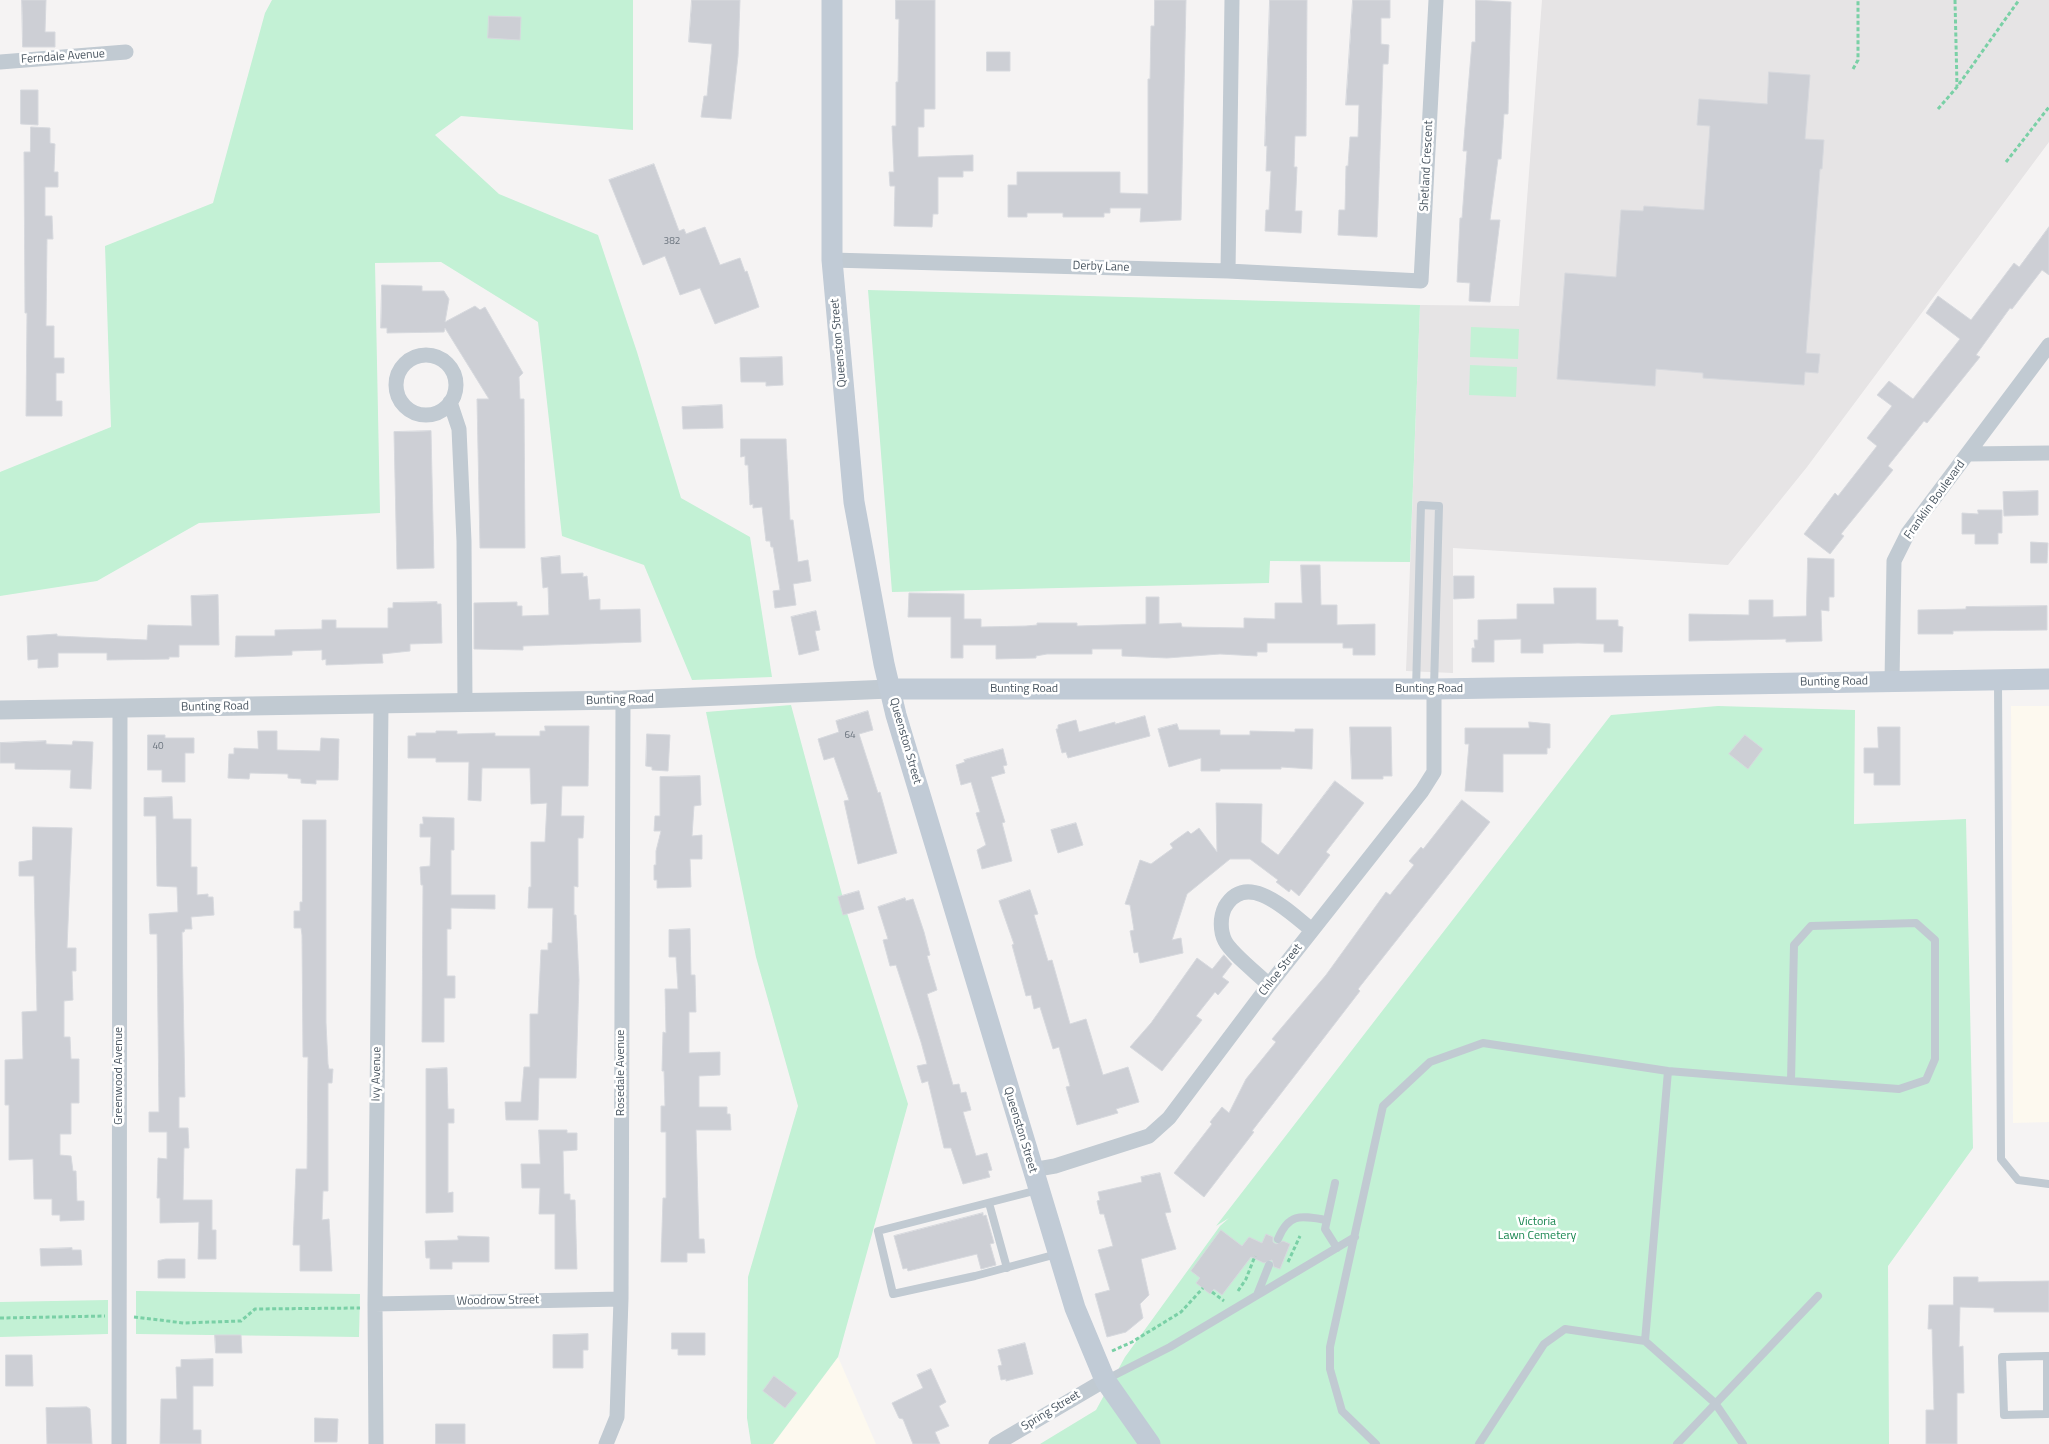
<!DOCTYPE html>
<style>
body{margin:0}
canvas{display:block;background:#f5f3f3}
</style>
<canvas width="2049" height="1444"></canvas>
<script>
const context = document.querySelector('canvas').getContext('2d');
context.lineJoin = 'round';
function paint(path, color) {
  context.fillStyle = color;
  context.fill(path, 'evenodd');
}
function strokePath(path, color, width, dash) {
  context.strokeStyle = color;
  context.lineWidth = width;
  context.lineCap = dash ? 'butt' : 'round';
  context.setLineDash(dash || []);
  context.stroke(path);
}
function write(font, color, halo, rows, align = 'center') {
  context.font = font + ' "Titillium Web",sans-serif';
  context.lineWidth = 5;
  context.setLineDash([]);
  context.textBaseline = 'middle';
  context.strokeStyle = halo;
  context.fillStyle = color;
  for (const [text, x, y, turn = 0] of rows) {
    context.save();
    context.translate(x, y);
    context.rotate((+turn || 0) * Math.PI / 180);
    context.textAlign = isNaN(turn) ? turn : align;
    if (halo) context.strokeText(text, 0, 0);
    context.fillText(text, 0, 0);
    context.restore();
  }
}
paint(new Path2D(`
 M2011 706H2049V1122L2013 1123Z
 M838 1357 876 1444H773Z`), '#fdf9ef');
paint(new Path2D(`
 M1542 0H2049V142L1807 467 1728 565 1453 548V673L1406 671 1420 305 1519 306Z`), '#e6e4e5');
paint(new Path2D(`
 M272 0H633V130L461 116 435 135 499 194 598 235 637 352 681 498 750 537 772 677 692 680 644 565 562 536 538 322 441 262 375 263 380 513 199 523 97 581 0 596V472L111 427 105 246 213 203 265 13Z
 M868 290 1420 305 1410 562 1270 561 1269 583 892 592Z
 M1471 327 1519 329 1518 359 1470 357Z
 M1470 365 1517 367 1516 397 1469 395Z
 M791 705 847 913 908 1104 838 1357 773 1444H751L747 1418 748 1277 798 1106 756 957 706 712Z
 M1718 706 1855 710 1854 824 1966 819 1973 1148 1888 1266 1889 1444H1040L1096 1410 1125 1357 1220 1226 1229 1218 1216 1226 1611 715Z
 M136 1291 360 1294 359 1337 136 1334Z
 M108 1300V1334L0 1337V1302Z`), '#c3f1d5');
const building = new Path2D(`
 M22 0H46L45 32H55V47H23Z
 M692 0H740L738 56 731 119 701 117 704 96H707L712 44 689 42Z
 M896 0H935V109H924V127H918V157L973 155V171H963V177H938V214H933L932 227 894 226 895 186H890L889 172H894L892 126H896V82H898L899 19H896Z
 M1155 0H1186L1181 220 1140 222 1141 208H1110V213H1104V217H1063V213H1027V217H1008V185H1017V172H1120V193L1148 194V79H1150L1151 26H1154Z
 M1270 0H1307L1306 136H1295L1294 167H1297L1295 211H1302L1301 233 1265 231 1266 210H1269L1271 171H1266L1267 146H1265Z
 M1353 0H1390V18H1381V44L1389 45 1388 64H1383L1377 237 1338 235 1339 210H1345L1346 166H1348L1350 137H1358L1359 105H1346Z
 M1476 0 1511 2 1508 114H1504L1501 159H1498L1490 220H1500L1490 302 1469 301 1470 283 1457 282 1460 218H1462L1467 151H1463L1472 42H1475Z
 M489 16 521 17 520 40 488 38Z
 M987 52H1010V71H987Z
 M1769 72 1810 75 1805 139 1824 140 1822 169H1820L1806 353 1820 354 1818 373 1805 372 1804 385 1703 378V373L1656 369 1655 386 1557 379 1565 273 1616 277 1621 210 1643 211 1644 206 1704 210 1710 126 1697 125 1699 99 1767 104Z
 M21 90H38V125L21 124Z
 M31 127 50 128V143L55 144 54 172H58V187H45V216H52L53 239H47L46 326H54V358H64V373H56V401H62V416H26L27 313H25L24 152H30Z
 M654 164 679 231 684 229 686 234 705 227 720 265 740 258 745 272 747 271 759 307 715 324 700 288 680 295 665 256 643 265 609 180Z
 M2049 227V275L2042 270 2012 309 2010 308 1976 355 1980 357 1927 423 1924 421 1888 466 1893 470 1841 534 1844 536 1830 554 1804 534 1835 493 1838 496 1877 446 1867 438 1892 406 1877 395 1889 381 1913 399 1960 339 1926 313 1938 296 1971 320 2014 263 2019 267Z
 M382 285 422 286V291H444L449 299 445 322 475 306 480 310 485 307 523 373 519 377 520 399H524L525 548H480L477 399H489L445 328 444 332 387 333V328H381Z
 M782 357 783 385 766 386V382H741L740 358Z
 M722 405 723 428 683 429 682 407Z
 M431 431 434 568 397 569 394 432Z
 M741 439H786L790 520H793L798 562 808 560 811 581 793 584 796 605 775 608 773 591 780 590 773 547H771L770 541H766L762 507 753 508V504L750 505 748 465H745V456L741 457Z
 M2038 491V515L2004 516 2003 492Z
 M1978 510H2002V533H1998V544H1975V534H1962V513L1978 514Z
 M2031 542 2048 543 2047 563H2031Z
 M560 556 561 574 583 573V577L587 576 589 600 600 599V610L640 609 641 642 523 646V650L474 649V603L517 602V606H522V616L549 615 548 587 543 588 541 558Z
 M1808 558 1834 559V597H1829V611L1821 610 1822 641 1786 642V639L1689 641V614L1749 615V600H1773V617L1806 616Z
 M1301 565H1320L1321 605H1337V625L1375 624V655H1353V648H1343V643H1267V652H1257V656L1220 654 1167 658 1122 656V649H1092V654H1047L1036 656V658L996 659V645H963V658H951V617H908L909 593 964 594V619H981V627L1026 626 1037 625V623H1077V626L1146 624V597H1159V624L1181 623 1182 627 1244 628V618L1275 619V603H1302Z
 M1454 576H1474V598L1454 599Z
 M1554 588H1596V620H1618V626L1623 627 1622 652H1604V644L1578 643 1543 644V653H1521V639L1494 640V662H1472V648H1475L1474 640H1478V620L1517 619V604H1554Z
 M218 595 219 645H179V657H169V659L107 660V653H58V667L38 668V659L28 660 27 636 57 634V636L147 640 148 625 192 626 191 596Z
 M437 602V604H441L442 643 410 644V651L382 654 383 663 326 665V659L322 660V650L292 651V655L235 657 236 636H275V630L322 629V620H336V628H388V608H393V603Z
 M2047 606V630L1953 631V634H1918V610L1966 609V607Z
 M816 611 820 630 815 631 819 650 799 655 791 617Z
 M868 711 873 730 859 734 878 793 880 792 897 853 858 864 844 801 849 800 834 757 824 760 818 739 839 732 836 721Z
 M1145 716 1150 736 1068 758 1066 752 1062 753 1056 729H1058V725L1076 720 1079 732 1115 722V724Z
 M1529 722 1550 724V748H1547V754H1503V792L1465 791 1469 744H1465V728H1529Z
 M1177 724 1179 730H1220V735H1250V731L1295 732V729H1313L1312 769 1281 767V769H1220V771H1201V758L1169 767 1158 729Z
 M545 726H589L588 786H562L561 816H584L583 838H578V887L574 886V915H576L579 980 576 1078H539L538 1120H506L505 1102H521L524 1067H530V1014H538L541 950H548V943H552L553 908H528L529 887H531V842H545L547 803 531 804 530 768H482L481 801 468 800 469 762H436V758H408V736H416V733H436V731H457V734L495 733V736H540V731H545Z
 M1350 727H1391L1392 776H1383V779H1352Z
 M1878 727H1900V785H1874V773H1864V748H1878Z
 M258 731H277V750L320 751 321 738 339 739 338 780H316V784L301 783V779L288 778V774L250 773 249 779 228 778 229 754H234V748L258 749Z
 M647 734 670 735 668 771 652 770V767L646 766Z
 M148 735H165V738H194V753H185V782H162V770H148Z
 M1745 735 1763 749 1748 769 1729 754Z
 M46 741V744L72 745 73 741 93 742 91 789 70 788 71 770 15 769V763H0V743Z
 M1003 749 1007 765 1003 766 1005 773 991 777 1005 822 1002 823 1012 861 982 869 977 850 986 845 976 813 980 812 971 782 961 785 956 765 965 762 964 760Z
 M700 776 701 805 694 806 692 836 702 835V859H690L691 887 657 888V880H654V865H656V851L661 831H654L655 816H660V777Z
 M1335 781 1364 803 1326 852 1330 855 1299 896 1291 889 1289 892 1276 882 1278 880 1250 859H1230L1187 894 1172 940 1181 938 1183 953 1140 963 1138 952 1134 953 1130 931 1134 930 1130 905 1125 904 1140 860 1151 864 1173 848 1170 844 1188 831 1191 834 1199 828 1217 852 1216 803 1262 804 1261 842 1278 855Z
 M172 797 173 819H191V867H197V895L208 894V897H213L214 915 191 917 192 929H185L184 932H182L185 1097H179V1128H188L189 1148H184L183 1200H212V1230H216V1259H198L199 1222 160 1223V1198H157L158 1158 167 1159V1132H149V1112H159L157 934H150L149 914 178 912 177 887 157 886 156 816H144V798Z
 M1462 800 1490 822 1358 989 1360 991 1252 1131 1254 1132 1204 1197 1174 1173 1212 1124 1210 1122 1222 1107 1229 1113 1246 1079 1276 1042 1272 1039 1326 975 1386 892 1390 895 1414 865 1409 861 1421 847 1423 849Z
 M423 817 454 818V850H451V895H495V909L451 908V929H447V976H455V998H444V1042H422L423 885H421L420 867 430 866 431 837H420V824H423Z
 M303 820H326V1023L328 1064 329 1069H333L332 1083H328V1191H323L322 1220 329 1219 332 1271H300V1245H293L296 1169H307L308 1057H303L302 935 301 928H294V911H300V902H302Z
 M1076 823 1083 845 1058 853 1051 830Z
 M33 827 72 828 67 948H76V971H72L73 1000 64 1001V1037H70L71 1059H79V1103H71V1134H60V1155L71 1156 73 1171H76L77 1201H84V1220L60 1221V1215H52V1199H34L33 1159 9 1160V1105H5V1060L23 1059 22 1012 37 1011 34 876H19V862L32 860Z
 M1030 890 1038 914 1034 915 1048 961 1052 960 1070 1024 1086 1019 1103 1075 1128 1067 1139 1102 1116 1109 1118 1113 1077 1125 1066 1087 1070 1086 1059 1047 1053 1049 1040 1007 1034 1009 1031 995 1026 996 1012 945 1014 944 999 901Z
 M859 891 864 909 843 915 838 897Z
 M905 898 906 901 913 899 924 932 930 955 927 956 937 990 927 994 953 1085 959 1084 961 1093 966 1092 971 1110 963 1112 976 1156 987 1153 992 1170 988 1171 990 1177 963 1184 951 1148H944L928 1081 922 1083 917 1066 927 1064 921 1042 896 965 890 966 883 940 888 939 878 907Z
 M690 929 691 975H695L696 1012H689V1053L720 1052V1075L699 1076V1107H727V1114H730L731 1130H696L699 1239H704L705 1253H687V1262H661L663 1198H666V1132H661V1106H665L664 1071H662L663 1032 666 1033 665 989H678L676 957H669V930Z
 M1224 955 1232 964 1222 977 1229 982 1218 995 1215 992 1196 1016 1202 1020 1162 1071 1130 1047 1151 1023 1197 958 1212 969Z
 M447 1068 448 1109H454V1123H448V1193L453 1192V1212L426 1213V1069Z
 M539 1130H567V1133H577V1150L563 1151 564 1194H570V1200H575L577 1269H555V1214H539L540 1188H522L521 1164H540Z
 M1160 1173 1171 1212 1165 1213 1176 1249 1141 1259 1149 1295 1140 1304 1143 1318 1126 1332 1107 1337 1095 1294 1110 1290 1098 1250 1113 1246 1104 1214H1100L1097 1201 1100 1200 1098 1192 1142 1182 1141 1177Z
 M983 1213V1216L986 1215 994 1243 990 1244 996 1265 981 1269 977 1254 908 1271 907 1268 903 1269 894 1236Z
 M1221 1230 1242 1246 1249 1237 1262 1243 1266 1234 1273 1237V1242L1276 1244 1283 1241 1290 1244 1280 1269 1274 1267 1272 1260 1264 1263 1251 1257 1222 1295 1214 1289 1210 1294 1196 1283 1200 1278 1191 1271Z
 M458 1236 489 1237V1262H452V1269H430V1258H426L425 1241 458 1240Z
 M72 1248V1250H81L82 1265 41 1266 40 1249Z
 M166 1259H185V1278H158V1261Z
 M1954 1277H1978V1282L2049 1281V1312H1994V1308L1960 1307 1959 1347 1963 1346 1964 1393H1957V1444H1926V1410H1934L1932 1329H1928L1929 1305H1953Z
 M672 1333H705V1355H678V1349H672Z
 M588 1334V1350H583V1368H553V1335Z
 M215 1335H241L242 1353H216Z
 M1025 1343 1033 1374 1006 1381V1379L1001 1380 998 1366 1002 1365 998 1350Z
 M6 1355H32L33 1386H6Z
 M213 1359V1386H193V1430H201V1444H160L161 1399H177L176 1367H181V1360Z
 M931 1369 946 1402 939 1406 949 1426 935 1432 940 1444H913L903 1419 899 1418 892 1403 923 1388 917 1375Z
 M774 1376 797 1393 785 1408 763 1391Z
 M87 1407 90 1409 92 1444H47L46 1408Z
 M315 1418 338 1419 337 1442H315Z
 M436 1424H465V1444H436Z`);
paint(building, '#cdcfd5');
strokePath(building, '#d7d9de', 1);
strokePath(new Path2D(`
 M1955 0 1957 86
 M1853 69 1858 60V0
 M1938 109 1957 87 2019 0
 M2006 162 2049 107
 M1288 1262 1300 1236
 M1238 1291 1246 1279 1255 1256
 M1212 1292 1224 1301
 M134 1317 184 1323 241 1321 255 1309 360 1308
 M0 1318 105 1316
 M1112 1351 1132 1342 1181 1312 1203 1288`), '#7ad0a6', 3, [4, 2.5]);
strokePath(new Path2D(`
 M1998 681 2001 1159 2018 1180 2049 1184
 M1416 689 1421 505 1439 506 1434 687
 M1916 923 1935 940V1059L1926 1080 1899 1089 1791 1081 1794 945 1811 926Z
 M1335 1183 1325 1229 1337 1248
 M1038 1190 878 1231 893 1294 975 1276 1057 1254
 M989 1203 1007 1268
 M1278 1239C1289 1212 1302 1216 1326 1220
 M1257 1295 1269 1265
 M1645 1341 1668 1071
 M2047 1356V1414L2004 1415 2002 1357 2047 1356H2049
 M1105 1380 1170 1347 1355 1237
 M1376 1444 1342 1411 1330 1369V1347L1383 1106 1430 1062 1483 1043 1668 1071 1791 1081
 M1479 1444 1544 1344 1565 1329 1645 1341 1715 1403 1743 1444
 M1677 1444 1818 1296`), '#c1cad2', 8);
strokePath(new Path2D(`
 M0 62 126 52
 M832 260 1228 271 1421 281 1436 0
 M1228 271 1232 0
 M396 385a30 30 0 1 1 60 0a30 30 0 1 1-60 0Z
 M450 402 459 429 464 541 465 704
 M1969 454 2049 453
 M1892 681 1894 561 1908 533 2049 345
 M1269 985C1258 974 1231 953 1225 941 1220 931 1220 917 1225 907 1248 869 1290 913 1312 930
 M1032 1170 1055 1166 1149 1136 1169 1118 1269 985 1422 791 1434 772V689
 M375 1304 621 1299
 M119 1444 120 709
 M376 1444 375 1304 381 705
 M606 1444 617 1417 621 1299 623 700
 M996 1444 1105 1380`), '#c1cad2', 15);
strokePath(new Path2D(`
 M0 710 623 700 890 689`), '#c1cad2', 19);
strokePath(new Path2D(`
 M832 0V260L854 502 884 664 896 715 1075 1308 1105 1380 1150 1444
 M890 689H1434L2049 679`), '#c1cbd6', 21);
write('10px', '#6b747e', null, [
 ["382",672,242],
 ["64",850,736],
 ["40",158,747]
]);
write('12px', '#4a5661', '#fff', [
 ["Ferndale Avenue",63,57,-4],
 ["Shetland Crescent",1427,166,-87],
 ["Derby Lane",1101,267,2],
 ["Queenston Street",839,343,-95],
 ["Franklin Boulevard",1935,500,-54],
 ["Bunting Road",1834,682,-1],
 ["Bunting Road",1024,689],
 ["Bunting Road",1429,689],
 ["Bunting Road",620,700,-2],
 ["Bunting Road",215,707,-1],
 ["Queenston Street",905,741,74],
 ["Chloe Street",1281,970,-52],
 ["Rosedale Avenue",621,1073,-90],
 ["Ivy Avenue",377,1074,-89],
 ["Greenwood Avenue",119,1076,-90],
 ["Queenston Street",1020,1130,73],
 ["Woodrow Street",498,1301,-1],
 ["Spring Street",1051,1411,-31]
]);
write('12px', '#17864f', '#fff', [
 ["Victoria",1537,1222],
 ["Lawn Cemetery",1537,1236]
]);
</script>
